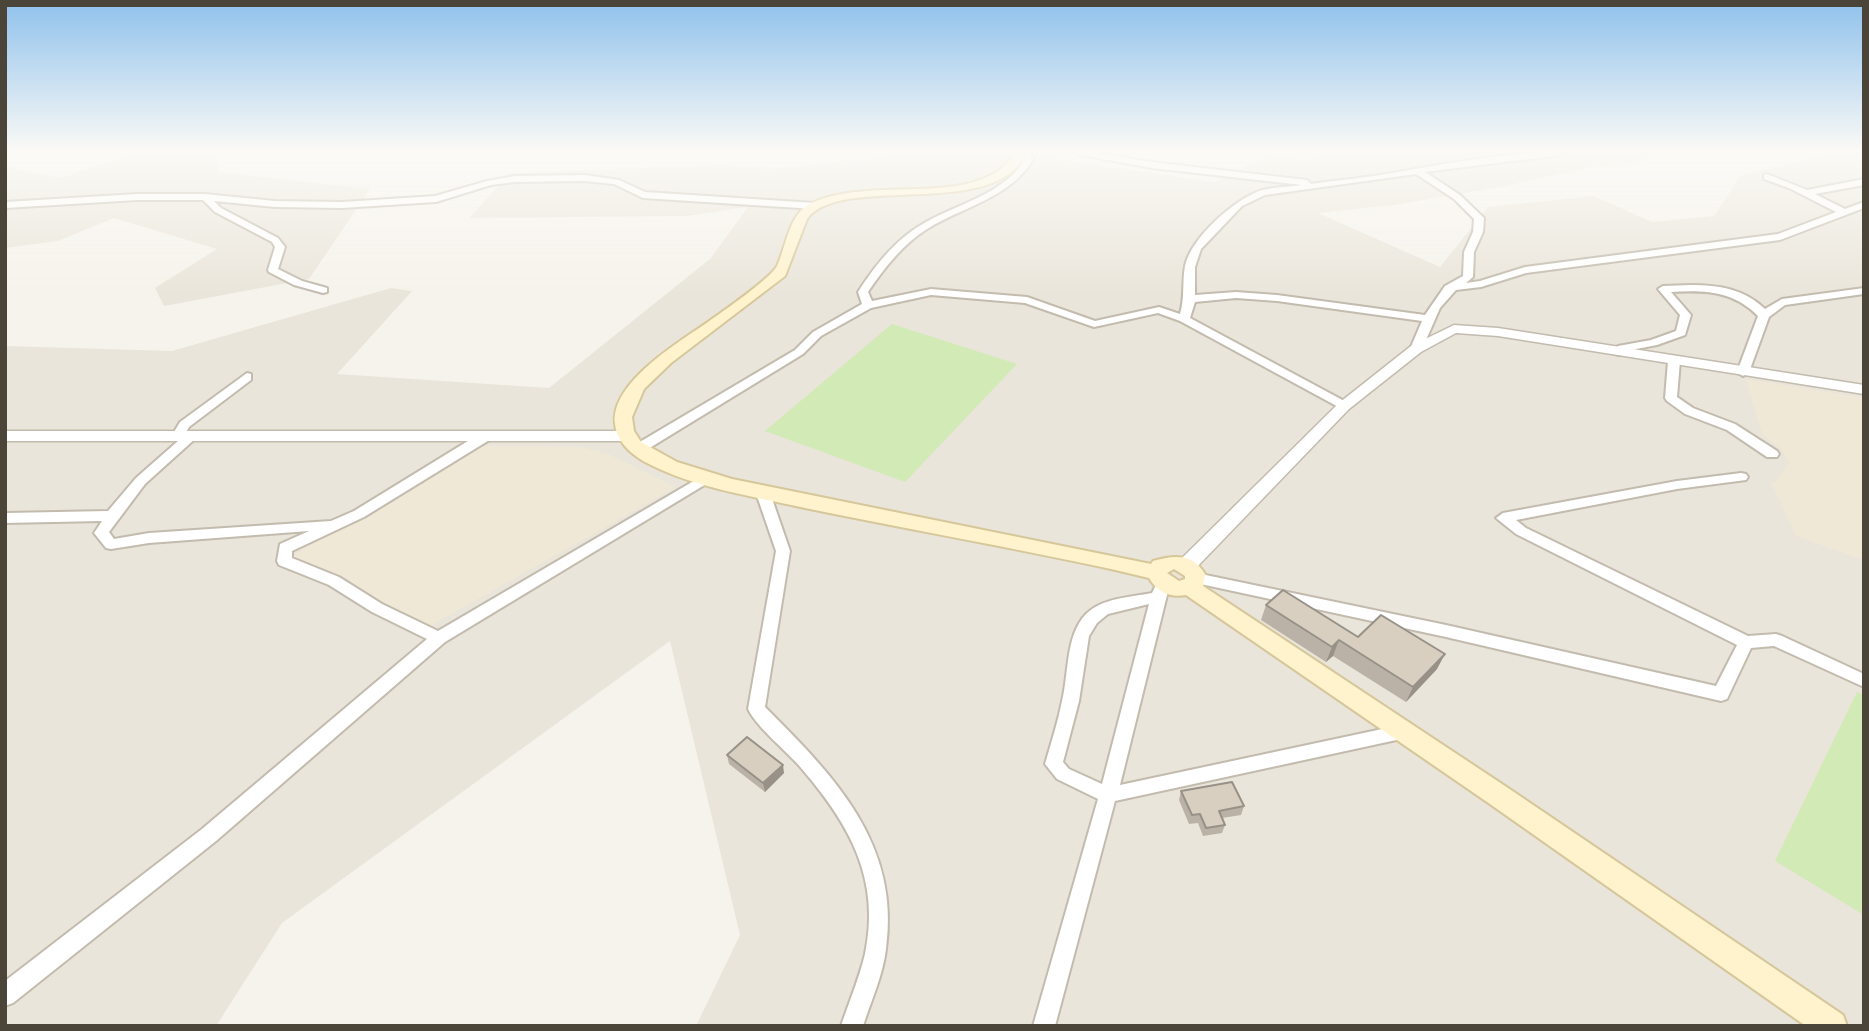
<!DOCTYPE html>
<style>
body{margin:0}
#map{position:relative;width:1869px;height:1031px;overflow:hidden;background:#f6f3ec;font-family:"Golos Text",sans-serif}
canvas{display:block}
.frame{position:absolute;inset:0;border:7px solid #4b4439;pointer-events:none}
</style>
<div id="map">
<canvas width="1869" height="1031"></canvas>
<div class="frame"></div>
</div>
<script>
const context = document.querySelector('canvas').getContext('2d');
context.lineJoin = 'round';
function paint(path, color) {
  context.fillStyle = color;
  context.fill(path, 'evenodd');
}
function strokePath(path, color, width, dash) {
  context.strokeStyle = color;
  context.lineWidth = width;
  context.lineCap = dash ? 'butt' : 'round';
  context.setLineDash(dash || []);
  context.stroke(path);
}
paint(new Path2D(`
 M139 152H217L218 172 370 189 309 279 164 306 155 288 217 249 114 218 58 241 5 248V166L60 178Z
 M904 152H1043L1061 160 1215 182 1267 156 1310 160 1336 152H1672L1618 167 1597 166 1501 187 1394 205 1318 213 1440 267 1488 207 1594 196 1652 222 1714 216 1741 175 1841 152H1864V1026H696L740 935 670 641 282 923 216 1026H5V346L172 351 391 288 412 291 337 374 549 388 710 259 748 207 687 216 469 218 510 173 725 165 773 169 909 154Z`), '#eae5da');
paint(new Path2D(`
 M1746 379 1864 398V560L1796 536 1771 482H1775L1789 463 1783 451 1762 434Z
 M473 446 581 447 608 454 676 487 430 626 291 557Z`), '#efe8d6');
paint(new Path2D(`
 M892 324 1017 364 905 482 765 431Z
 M1857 692 1864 695V915L1775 861Z`), '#d2eab5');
const minor = new Path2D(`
 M1018 152H1027L1034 158C1011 198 964 206 927 229 903 244 884 268 868 292L872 301 931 289 1027 297 1095 321 1159 307 1180 314C1185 297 1182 282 1185 266 1191 238 1233 201 1259 191 1272 187 1288 187 1302 185L1152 168 1080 155 1076 152H1092L1152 162 1307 180 1311 184C1338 180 1365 178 1392 173 1449 163 1507 152 1565 152L1561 155 1425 172 1460 195 1484 218 1483 232 1474 252 1473 277 1466 283 1480 281 1525 267 1778 234 1836 212 1789 188 1764 179V175L1767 174 1807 190 1864 179V185L1815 194 1845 209 1864 202V208L1780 240 1526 273 1481 287 1456 290 1440 308 1422 349 1416 352 1410 349 1422 321 1277 301 1236 298 1195 302 1190 318 1348 403 1350 406 1348 409 1344 410 1180 321 1158 313 1094 327 1025 303 931 295 871 308 821 336 803 354 643 452H633L632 449 633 446 795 350 813 332 862 304 858 292C874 267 894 241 921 225 955 204 1004 195 1025 159ZM1416 174 1454 199 1474 219 1473 232 1464 252 1463 276 1445 286 1425 315 1277 295 1236 292 1195 295V267L1201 249 1242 206 1265 195Z
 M585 175 619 180 645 192 815 203 820 206 815 209 643 198 614 184 585 181 515 182 491 185 436 202 342 208 275 207 214 201 221 208 278 238 285 247 278 269 302 281 327 288V292L323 293 294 285 269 272 268 270 275 247 272 242 215 212 203 200H137L5 208V202L137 194H205L275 201 342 202 435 196 487 181 515 176Z
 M1691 285C1719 285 1744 289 1765 309L1782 299 1864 288V294L1785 305 1769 317 1749 372 1743 376 1737 372 1758 316C1733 291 1705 290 1671 292L1691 315 1685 335 1657 345 1626 351 1619 355 1615 354 1613 352 1618 346 1651 340 1676 331 1680 315 1658 289 1663 286Z
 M1674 358 1680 361 1677 397 1693 408 1735 424 1777 451 1779 454 1777 457H1767L1727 430 1685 414 1667 401 1665 398 1668 361Z
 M247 373 251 374V380L189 427 184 436 190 434 196 438 145 484 109 532 114 539 149 533 331 521 354 511 481 433H491L492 436 491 439 364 517 292 551V558L339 577 382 604 438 631 704 475 709 474 716 478 445 642 216 841 13 1003 5 1006V981L202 829 427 639 372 612 329 585 279 565 277 561 280 544 309 531 149 543 111 549 106 548 94 533 102 521 5 523V513L108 511 136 478 178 441 171 437 180 422Z
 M1741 473 1746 474 1748 477 1746 480 1677 489 1516 520 1526 528 1748 636 1776 634 1782 636 1864 674V687L1774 646 1751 648 1727 699 1721 701 1446 637 1196 583 1191 582 1189 578 1191 574 1196 573 1446 625 1716 686 1737 645 1516 534 1496 518 1503 513 1677 481Z
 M763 489 770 493 790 551 765 707C834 776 901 844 886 949 883 975 871 1001 863 1026H841C849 1002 859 979 865 954 881 879 849 824 802 769 787 751 757 728 748 709L776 551 756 493Z
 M1160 586 1165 587 1168 591 1120 785 1401 725 1407 727 1410 732 1407 737 1401 739 1115 801 1055 1026H1033L1098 799 1057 779 1045 764C1051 743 1058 722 1062 701 1069 674 1065 636 1086 614 1102 598 1131 597 1152 593L1155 587ZM1149 604 1102 784 1069 769 1063 762 1079 701 1089 636 1097 623 1108 614Z`);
const tertiary = new Path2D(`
 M1454 325 1498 328 1864 385V394L1498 336 1456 333 1421 352 1349 409 1193 571H1179L1177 566 1179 561 1339 403 1411 346Z
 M5 431H626L634 436 626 441H5Z`);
const secondary = new Path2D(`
 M1016 152H1028C1023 159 1017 168 1010 173 962 211 836 178 807 219L785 276 671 363 644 389 632 417 634 431 641 442 677 462 732 479 1151 564 1153 561C1173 555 1193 553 1205 574L1203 586 1508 788 1843 1015 1847 1026H1806L1490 804 1186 595C1170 598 1157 592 1149 578L1111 569C1009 547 907 529 805 508 752 496 695 488 647 463 632 455 617 442 615 424 610 383 679 342 708 322 722 312 770 279 777 266 787 245 788 214 812 203 868 177 957 204 1002 168 1008 163 1012 157 1016 152ZM1174 569 1185 576V579L1179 581 1167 573Z`);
strokePath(minor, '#c2bbae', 4);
strokePath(tertiary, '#c2bbae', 3);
strokePath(secondary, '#d6c79b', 4);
paint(minor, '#fff');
paint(tertiary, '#fff');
paint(secondary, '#fff3cd');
paint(new Path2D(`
 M1266 605 1358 637 1437 669 1406 702 1333 656 1326 662 1261 620Z
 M727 755 784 773 765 792 729 764Z
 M1181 791 1244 806 1241 815 1222 818 1225 825 1222 833 1203 836 1198 823 1189 824 1179 800Z`), '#bab2a6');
paint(new Path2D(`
 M1339 640 1333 656 1326 662 1332 647Z
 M1445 654 1437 669 1406 702 1413 687Z
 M783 765 784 773 765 792 763 783Z`), '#979187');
const building = new Path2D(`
 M1283 590 1358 637 1381 615 1445 654 1413 687 1339 640 1332 647 1266 605Z
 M747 737 783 765 763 783 727 755Z
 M1232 782 1244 806 1219 811 1225 825 1206 828 1200 814 1192 815 1181 791Z`);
paint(building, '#d8cfc1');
strokePath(building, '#979187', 2);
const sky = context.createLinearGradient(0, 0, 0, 296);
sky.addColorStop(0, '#8fc1ec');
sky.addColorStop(0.51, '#fbfaf6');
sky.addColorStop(1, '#fbfaf600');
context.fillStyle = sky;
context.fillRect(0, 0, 1869, 296);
</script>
